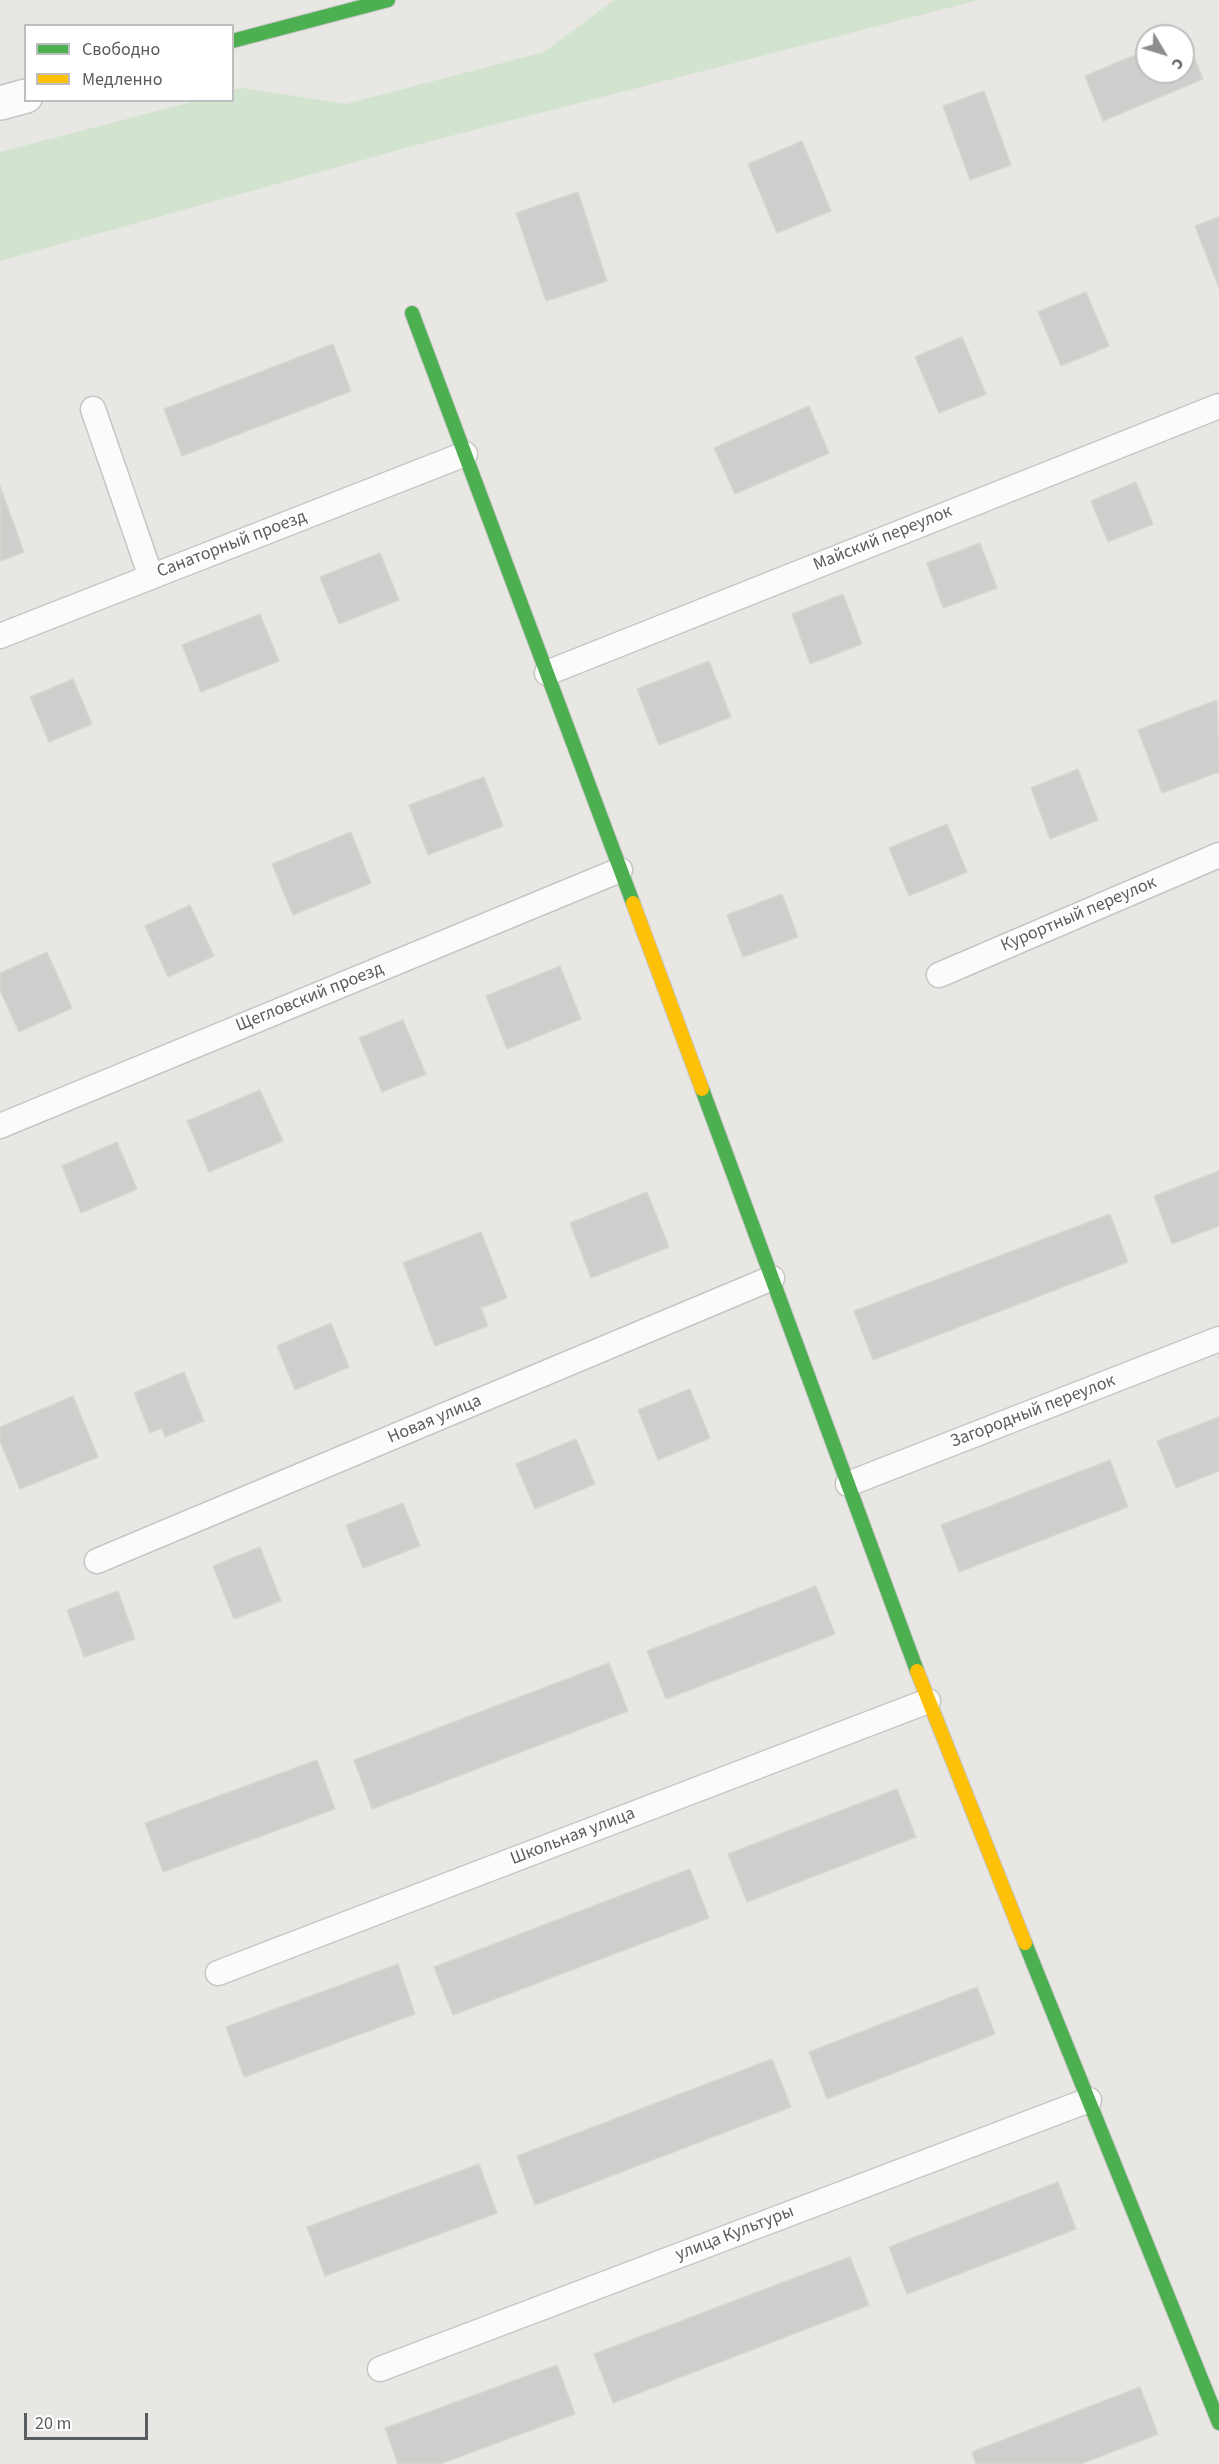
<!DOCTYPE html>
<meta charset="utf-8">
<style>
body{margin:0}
#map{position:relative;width:1219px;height:2464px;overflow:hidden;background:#e9e7e3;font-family:"Source Sans 3",sans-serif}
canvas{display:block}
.legend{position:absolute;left:24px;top:24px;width:210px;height:78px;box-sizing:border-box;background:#fff;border:2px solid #bdbebf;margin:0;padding:8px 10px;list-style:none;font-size:18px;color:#595d60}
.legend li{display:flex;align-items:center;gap:12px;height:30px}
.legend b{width:30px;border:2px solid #bdbebf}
.north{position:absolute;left:1135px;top:24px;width:60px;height:60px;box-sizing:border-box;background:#fff;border:2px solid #bdbebf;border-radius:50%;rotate:128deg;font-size:16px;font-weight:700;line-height:24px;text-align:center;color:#595d60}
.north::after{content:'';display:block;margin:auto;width:21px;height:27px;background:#8b8d8e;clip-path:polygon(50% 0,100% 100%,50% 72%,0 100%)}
.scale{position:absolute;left:24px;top:2413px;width:124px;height:27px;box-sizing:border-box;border:3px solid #595d60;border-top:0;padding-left:8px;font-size:18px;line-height:21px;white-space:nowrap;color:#595d60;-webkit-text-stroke:4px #fff;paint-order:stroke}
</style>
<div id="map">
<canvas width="1219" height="2464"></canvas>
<ul class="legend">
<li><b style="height:8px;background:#4caf50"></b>Свободно</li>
<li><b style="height:8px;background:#ffc107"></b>Медленно</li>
</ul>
<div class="north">С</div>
<div class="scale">20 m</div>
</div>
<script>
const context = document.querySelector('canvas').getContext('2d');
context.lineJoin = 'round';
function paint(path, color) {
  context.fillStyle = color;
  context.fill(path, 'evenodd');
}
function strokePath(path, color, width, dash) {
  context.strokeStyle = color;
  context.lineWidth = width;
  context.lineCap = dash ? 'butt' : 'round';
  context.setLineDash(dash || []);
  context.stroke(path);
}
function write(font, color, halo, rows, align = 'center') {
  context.font = font + ' "Source Sans 3",sans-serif';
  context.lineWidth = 4.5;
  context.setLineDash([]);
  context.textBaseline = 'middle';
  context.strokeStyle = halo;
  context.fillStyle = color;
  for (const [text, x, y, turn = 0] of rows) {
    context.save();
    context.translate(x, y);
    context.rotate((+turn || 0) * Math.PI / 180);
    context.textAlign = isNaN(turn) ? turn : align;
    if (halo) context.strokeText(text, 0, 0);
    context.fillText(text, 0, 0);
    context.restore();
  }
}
paint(new Path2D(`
 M614 0H979L431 141 0 261V152L195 101 232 100 233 90 243 88 346 104 544 52Z`), '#d2e4cf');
const building = new Path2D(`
 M1185 35 1203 79 1103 121 1085 76 1147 50V72H1183L1181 36Z
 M984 91 1011 165 970 180 943 106Z
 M802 141 831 211 777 233 748 164Z
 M578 192 607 281 546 301 516 213Z
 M1219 217V288L1195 226Z
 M1086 292 1109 346 1061 366 1038 312Z
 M962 337 986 394 939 413 915 357Z
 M333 344 351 391 182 456 164 409Z
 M809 406 829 453 735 494 714 448Z
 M1136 482 1153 524 1108 542 1091 501Z
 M0 486 24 552 0 561Z
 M980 543 997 588 943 608 927 563Z
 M380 553 399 600 339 624 320 577Z
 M843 594 862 644 810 664 792 614Z
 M260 614 279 661 201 692 182 645Z
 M709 661 731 717 659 745 637 689Z
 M73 679 92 724 49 742 30 697Z
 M1217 700 1219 772 1162 793 1138 730Z
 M1078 769 1098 820 1050 839 1031 788Z
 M484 777 503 826 428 855 409 805Z
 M947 824 967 872 909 896 889 848Z
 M351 832 371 883 293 915 272 864Z
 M782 894 798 937 743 957 727 915Z
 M190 905 214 956 168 977 145 926Z
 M47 952 72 1008 19 1032 0 990V973Z
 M560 966 581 1019 507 1049 486 996Z
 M403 1020 426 1074 382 1092 359 1038Z
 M260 1090 283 1141 209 1172 187 1121Z
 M117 1142 137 1189 81 1213 62 1166Z
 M1219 1171V1226L1172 1244 1154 1196Z
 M647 1192 669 1247 591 1278 570 1223Z
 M1110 1214 1128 1262 873 1360 854 1311Z
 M481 1232 507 1298 481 1308 488 1326 435 1346 403 1263Z
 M331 1323 349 1367 295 1390 277 1346Z
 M184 1372 204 1421 165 1437 162 1428 150 1433 134 1393Z
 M690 1389 710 1438 658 1460 638 1410Z
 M73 1396 98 1457 20 1489 0 1441V1427Z
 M1219 1417V1471L1176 1488 1157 1441Z
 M576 1439 595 1484 535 1509 516 1464Z
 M1110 1460 1128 1507 959 1572 941 1525Z
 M403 1503 420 1546 363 1568 346 1525Z
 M260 1547 281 1601 234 1619 213 1566Z
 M816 1586 835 1634 666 1699 647 1651Z
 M118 1591 135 1639 84 1657 67 1610Z
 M609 1663 628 1711 372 1809 354 1760Z
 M317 1760 335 1809 163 1872 145 1823Z
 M897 1789 916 1837 747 1902 728 1854Z
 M690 1869 709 1918 453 2015 434 1967Z
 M398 1964 415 2014 244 2077 226 2027Z
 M977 1987 995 2034 827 2099 809 2052Z
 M772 2059 791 2107 535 2205 517 2156Z
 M479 2164 497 2213 325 2276 307 2227Z
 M1058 2182 1076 2229 907 2294 889 2247Z
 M850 2257 869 2305 613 2403 594 2354Z
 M557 2365 575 2414 440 2464H398L385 2428Z
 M1140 2387 1158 2434 1081 2464H976L972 2452Z`);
paint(building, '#cfcecc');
strokePath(building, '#d8d6d2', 1.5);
const lane = new Path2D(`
 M93 409 151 577
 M0 636 465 454
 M547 673 1219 406
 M939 975 1219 855
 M0 1126 620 870
 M848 1484 1219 1339
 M97 1561 772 1278
 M218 1973 928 1701
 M380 2369 1089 2100`);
const street = new Path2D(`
 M0 103 26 96`);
const fast = new Path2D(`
 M232 41 388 0
 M412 313 633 903
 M702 1089 917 1671
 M1025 1943 1219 2423`);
const slow = new Path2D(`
 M633 903 702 1089
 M917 1671 1025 1943`);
strokePath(lane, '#c5c6c5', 27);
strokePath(street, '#c5c6c5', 36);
strokePath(fast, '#c5c5c5', 16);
strokePath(slow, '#c5c5c5', 16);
strokePath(lane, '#fcfbfb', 24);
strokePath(street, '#fcfbfb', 33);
strokePath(fast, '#4caf50', 14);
strokePath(slow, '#ffc107', 14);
write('18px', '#595d60', '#fff', [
 ["Майский переулок",883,539,-22],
 ["Санаторный проезд",232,545,-21],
 ["Курортный переулок",1079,915,-23],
 ["Щегловский проезд",310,998,-22],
 ["Загородный переулок",1033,1412,-21],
 ["Новая улица",435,1420,-23],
 ["Школьная улица",573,1837,-21],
 ["улица Культуры",735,2234,-21]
]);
</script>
